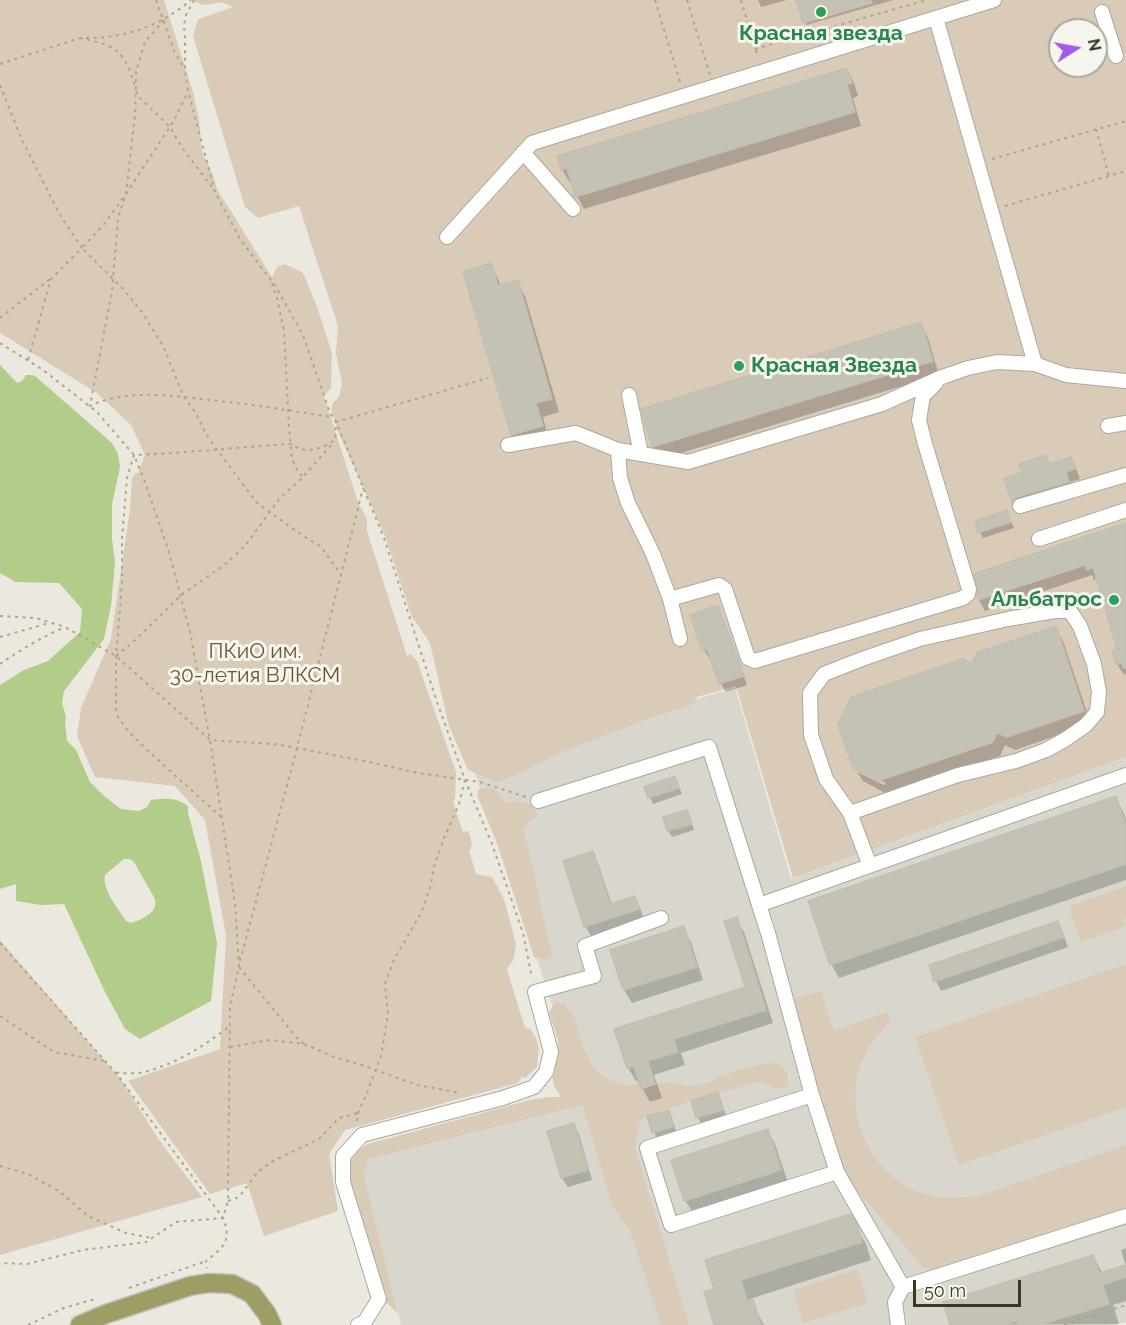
<!DOCTYPE html>
<meta charset="utf-8">
<style>
body{margin:0}
#map{position:relative;width:1126px;height:1325px;overflow:hidden;background:#eae8df;font-family:Raleway,sans-serif}
canvas{display:block}
.north{position:absolute;left:1048px;top:18px;width:60px;height:60px;box-sizing:border-box;background:#f6f5ef;border:2px solid #aaa99d;border-radius:50%;rotate:79deg;font-size:16px;font-weight:700;line-height:24px;text-align:center;color:#393821}
.north::after{content:'';display:block;margin:auto;width:21px;height:27px;background:#a35beb;clip-path:polygon(50% 0,100% 100%,50% 72%,0 100%)}
.scale{position:absolute;left:913px;top:1280px;width:108px;height:27px;box-sizing:border-box;border:3px solid #393821;border-top:0;padding-left:8px;font-size:18px;line-height:21px;white-space:nowrap;color:#393821;-webkit-text-stroke:4px #f6f5ef;paint-order:stroke}
</style>
<div id="map">
<canvas width="1126" height="1325"></canvas>
<div class="north">N</div>
<div class="scale">50 m</div>
</div>
<script>
const context = document.querySelector('canvas').getContext('2d');
context.lineJoin = 'round';
function paint(path, color) {
  context.fillStyle = color;
  context.fill(path, 'evenodd');
}
function strokePath(path, color, width, dash) {
  context.strokeStyle = color;
  context.lineWidth = width;
  context.lineCap = dash ? 'butt' : 'round';
  context.setLineDash(dash || []);
  context.stroke(path);
}
function write(font, color, halo, rows, align = 'center') {
  context.font = font + ' Raleway,sans-serif';
  context.lineWidth = 6;
  context.setLineDash([]);
  context.textBaseline = 'middle';
  context.strokeStyle = halo;
  context.fillStyle = color;
  for (const [text, x, y, turn = 0] of rows) {
    context.save();
    context.translate(x, y);
    context.rotate((+turn || 0) * Math.PI / 180);
    context.textAlign = isNaN(turn) ? turn : align;
    if (halo) context.strokeText(text, 0, 0);
    context.fillText(text, 0, 0);
    context.restore();
  }
}
paint(new Path2D(`
 M735 688 791 879 1126 757V1322L1114 1325H401L364 1175 369 1159 582 1105 612 1206 623 1218 472 764Z`), '#d9d7cd');
paint(new Path2D(`
 M0 0H164L193 92 199 119 202 152 213 175 217 189 272 277 277 267 285 264 303 273 316 304 332 353 331 388 324 396 358 502 367 519V531L407 656 411 654 417 661 456 772 455 798 453 802 463 832 468 831C471 838 474 845 469 851L476 874 492 877 504 899 516 944 514 958 507 970 525 1028 530 1029 535 1036 539 1048 537 1067 525 1078 522 1077 518 1083 345 1130 329 1154 338 1211 264 1236 247 1183 210 1194 128 1081 220 1049 226 936 205 820 175 786 95 777 77 736 81 708 111 639 130 509 132 478 135 473H138L145 455 131 425 97 393 0 333Z
 M191 0H1126V757L793 878 736 686 697 697 694 704 650 718 567 750 497 783 468 770 449 726 430 643 412 617 385 536 337 429 331 410 333 403 339 397 342 383 336 353 338 326 299 206 258 218 245 207 193 36 198 19 233 7C219 0 220 3 205 5 201 5 196 2 191 0ZM1060 30H1096V66H1060Z
 M492 788 500 794 505 803C521 801 530 798 537 816L528 823 523 831 527 842 552 956 545 960 534 957 497 843 477 795 479 789Z
 M1126 886V918L1123 919 1126 926 1081 942 1070 912 1072 905Z
 M0 940 122 1081 159 1140 202 1197 0 1255Z
 M1126 964V1107L959 1165 915 1037Z
 M821 991 834 1031 887 1012 891 1021C873 1038 859 1059 856 1084 850 1133 882 1185 932 1196 948 1200 965 1198 982 1195L1126 1145V1210L1064 1231 1058 1230 936 1270 923 1267 843 1174 804 1051 793 999Z
 M555 1003 564 1004 575 1018 582 1044 594 1069 609 1080 627 1086 639 1083 641 1089C652 1085 666 1081 678 1084 687 1086 690 1087 700 1085 709 1083 714 1079 721 1076 737 1070 764 1062 780 1063L787 1073 788 1086 777 1089 768 1085 757 1082 691 1101 647 1116 640 1121 635 1148 689 1325H661L629 1228 612 1206 582 1105 369 1159 364 1175 398 1314 381 1297 348 1177C350 1160 352 1153 368 1144L530 1100 549 1097H561L554 1086 552 1074 558 1053V1040L549 1012Z
 M857 1269 868 1303 803 1323 793 1290Z`), '#dacab8');
paint(new Path2D(`
 M0 365 17 383 22 381 26 375H31L35 376 112 443 118 454 120 467 112 504V539L115 562 111 606 104 639 64 691 62 703 66 717 65 722 67 741 76 750 90 782 104 796 121 809 139 811 147 807 151 800C165 798 176 797 188 806V813L201 861 217 943 211 1001 140 1039 125 1029 105 992 64 904 41 905 16 901V884L0 889V685L24 670 48 661 80 632 82 609 59 583 16 582 0 573ZM124 859H130L134 862 155 899C158 913 143 919 131 923L126 921C118 908 102 890 105 875Z`), '#b1cd89');
paint(new Path2D(`
 M758 0H787L761 7Z
 M798 0H893L806 25Z
 M847 69 854 83 858 96 853 98 861 126 584 209 577 196 573 182 570 183 562 169Z
 M491 265 498 279 501 287 517 282 525 296 559 412 543 417 549 440 520 448 512 435 465 273Z
 M920 324 928 338 939 375 661 459 653 446Z
 M1046 457 1050 465 1071 459 1076 468 1080 479 1070 482 1074 492 1019 511 1013 502 1006 479 1024 473Z
 M1007 512 1014 528 983 538 980 532Z
 M1126 525V674L1124 675 1117 664 1119 650 1098 579 1094 580 1092 575 985 611 979 600 978 596Z
 M718 607 722 615 747 685 726 692 721 684 711 657 709 658 704 650 692 616Z
 M1055 627 1063 641 1091 724 1015 750 1005 745 1000 756 887 794 863 781 857 772 884 785 886 783 856 767 972 666Z
 M675 778 682 794 653 804 646 788Z
 M1115 798 1123 811 1126 820V880L839 978 831 964Z
 M687 811 690 818 694 830 672 837 668 831 665 818Z
 M592 853 598 863 612 905 635 898 640 908 644 919 591 936 585 926Z
 M736 919 744 932 773 1023 681 1053 685 1065 654 1075 662 1098 650 1102 642 1088 640 1080 636 1081 628 1068 747 988Z
 M1057 923 1063 933 1068 947 941 991 936 981Z
 M683 928 691 942 703 980 632 1003 624 990 612 951Z
 M718 1094 721 1100 726 1116 701 1124 698 1117Z
 M668 1111 672 1118 676 1132 657 1138 654 1132Z
 M574 1125 579 1134 592 1180 568 1187 562 1178 549 1132Z
 M768 1131 775 1144 788 1183 693 1213 685 1200Z
 M850 1216 866 1244 871 1260 750 1299 764 1325H716V1290Z
 M1126 1248V1301L1113 1305 1119 1324 952 1325 1093 1256 1103 1274 1126 1267 1121 1250Z`), '#0003');
const building = new Path2D(`
 M796 0H871L872 3 803 23Z
 M847 68 852 83 847 84 855 112 575 197 567 168 561 170 557 156Z
 M491 263 498 286 518 280 552 399 536 403 543 426 511 435 463 272Z
 M921 322 933 361 652 447 641 409Z
 M1046 455 1049 464 1071 457 1075 469 1066 472 1069 482 1017 497 1012 503 1004 479 1022 472 1019 464Z
 M1007 510 1011 522 978 533 975 521Z
 M1126 523V668H1123L1122 663 1116 665 1112 651 1117 649 1093 567 1087 570 1085 565 978 600 977 596 978 587 974 574Z
 M718 605 744 676 719 684 707 649 702 650 690 615Z
 M1056 626 1084 711 1007 737 997 733 993 742 878 781 853 768 838 725 851 697 963 659 971 664 978 652Z
 M675 776 679 788 648 798 644 787Z
 M1116 796 1126 826V864L830 965 808 901Z
 M687 810 692 824 667 831 663 817Z
 M593 851 610 904 635 896 639 909 584 927 563 861Z
 M737 917 766 1010 674 1039 678 1052 648 1061 655 1084 641 1089 634 1066 627 1068 614 1029 745 987 724 921Z
 M1058 921 1064 937 934 982 929 965Z
 M684 926 697 967 623 990 610 950Z
 M718 1092 723 1110 696 1118 691 1101Z
 M669 1110 674 1126 652 1133 647 1116Z
 M574 1123 588 1170 561 1178 547 1131Z
 M768 1129 781 1170 684 1201 671 1160Z
 M851 1214 857 1224 862 1242 741 1280 747 1301 753 1299 761 1325H714L704 1292 714 1289 705 1260Z
 M1093 1255 1099 1273 1126 1265V1277L1103 1285 1109 1304 1039 1325H1018L1017 1321 1003 1325H950L943 1302Z`);
paint(building, '#c4c1b5');
strokePath(building, '#c3c0b2', 1.5);
const minor = new Path2D(`
 M1102 12 1116 56
 M936 18 1035 364
 M523 152 573 209
 M447 237 532 143 994 0
 M629 395 641 454
 M1108 426 1126 423
 M508 445 576 433 618 450 688 462 882 404 942 377 968 368 997 362 1035 364 1066 375 1126 381
 M618 450 620 478 628 503 653 554 670 599 680 639
 M1020 506 1126 475
 M1039 539 1126 510
 M670 599 719 585 725 589 748 658 755 661 963 598 968 594 969 589 925 444 919 420 923 396 936 383
 M538 801 709 747 759 905
 M850 813 826 779 811 735 810 693 824 674 862 659 920 639 1008 619 1055 611H1070L1080 626 1094 664 1099 692 1097 712 1086 725 1066 739 1046 750 1016 761 958 775 850 813 870 866
 M812 1095 647 1148 671 1225 837 1172
 M903 1287 837 1172 812 1095 768 933 759 905 1126 775
 M358 1325 364 1323 379 1299 343 1182V1156L362 1135 503 1098 534 1087 546 1072 551 1052 535 992 594 976 585 946 661 918
 M898 1325 895 1302 903 1287 1126 1216`);
const major = new Path2D(`
 M80 1325 106 1314 190 1286 209 1283 232 1284 252 1294 267 1314 272 1325`);
strokePath(minor, '#aaa99b', 16);
strokePath(major, '#c4c3bc', 21);
strokePath(new Path2D(`
 M156 0 175 53 184 68
 M194 0 186 15 184 25 185 37V71L188 91 215 192 240 239 276 287 303 335 330 413 336 422 384 538 436 699 465 780 492 844 523 933 532 978
 M655 0 680 82
 M687 0 710 75
 M741 0 758 58
 M164 20 145 42 136 71 135 115 126 194 118 218 112 291 90 406C126 388 178 396 218 401 256 405 294 411 332 417
 M80 38C92 41 107 43 117 51 126 59 132 75 135 86
 M86 38C126 38 160 26 191 0
 M755 49 927 0
 M0 64 80 38
 M0 85 21 138 60 215 82 248 51 279 28 360
 M136 91 139 97 170 127 181 146 214 190
 M1096 129 1109 176
 M992 159 1126 121
 M126 194 175 119 188 91
 M123 198 105 223 82 248 123 289 142 312 163 346 184 397 195 412 209 439 257 503 302 535 321 547 341 574
 M1005 206 1126 171
 M272 283 277 298 284 331 289 427 292 459 298 472 302 476
 M0 318 50 279
 M0 343 43 370 97 412 134 455 145 482 169 552 190 632 210 740 235 903 239 966 230 1007 228 1201 223 1218 176 1222 146 1242 83 1250 27 1264 0 1263
 M0 616 36 618 65 627 116 656 210 740 274 744 297 748 369 762 419 773 480 782 526 797
 M0 637 49 623
 M116 656 131 644 181 595 223 566 245 546 280 498 303 477 333 443
 M0 664C20 650 42 637 65 627
 M221 817 146 749 129 732 118 717 116 708V656L122 585V539L127 478 134 455C186 453 239 447 291 444 306 455 321 449 335 440L336 422 488 378
 M0 943 116 1073 223 1218C232 1241 224 1247 206 1261L207 1268
 M240 961 297 748 363 488
 M239 967 296 1037 304 1044
 M0 1016 54 1052 105 1061
 M230 1047 270 1040 304 1044 334 1057 365 1066 417 1085 461 1093
 M116 1073C125 1073 135 1074 144 1072 176 1064 204 1046 230 1026
 M357 1121 358 1113 367 1093 381 1056 388 1014 385 984 394 960 421 913 430 888 434 867 444 838 459 804 465 780
 M0 1166 28 1174 59 1191 88 1216 126 1233 152 1238
 M228 1201 239 1197 258 1172 271 1162 319 1139 339 1118 358 1113
 M129 1288 206 1261
 M1104 1312 1108 1325
 M28 1325 64 1308 98 1298
 M1064 1325 1126 1305`), '#aca981', 2, [3, 4.5]);
strokePath(minor, '#fff', 14);
strokePath(major, '#9d9d65', 18);
for (const [x, y, r, color] of [
 [821,12,6,"#2e9e5b"],
 [739,366,6,"#2e9e5b"],
 [1114,600,6,"#2e9e5b"]
]) {
  const dot = new Path2D();
  dot.arc(x, y, r, 0, 2 * Math.PI);
  context.fillStyle = color;
  context.fill(dot);
  strokePath(dot, '#f6f5ef', 2);
}
write('bold 21px', '#27864d', '#f6f5ef', [
 ["Красная звезда",821,34],
 ["Красная Звезда",751,366,"left"],
 ["Альбатрос",1102,600,"right"]
]);
write('21px', '#6d562d', '#f6f5ef', [
 ["ПКиО им.",255,652],
 ["30-летия ВЛКСМ",255,676]
]);
</script>
